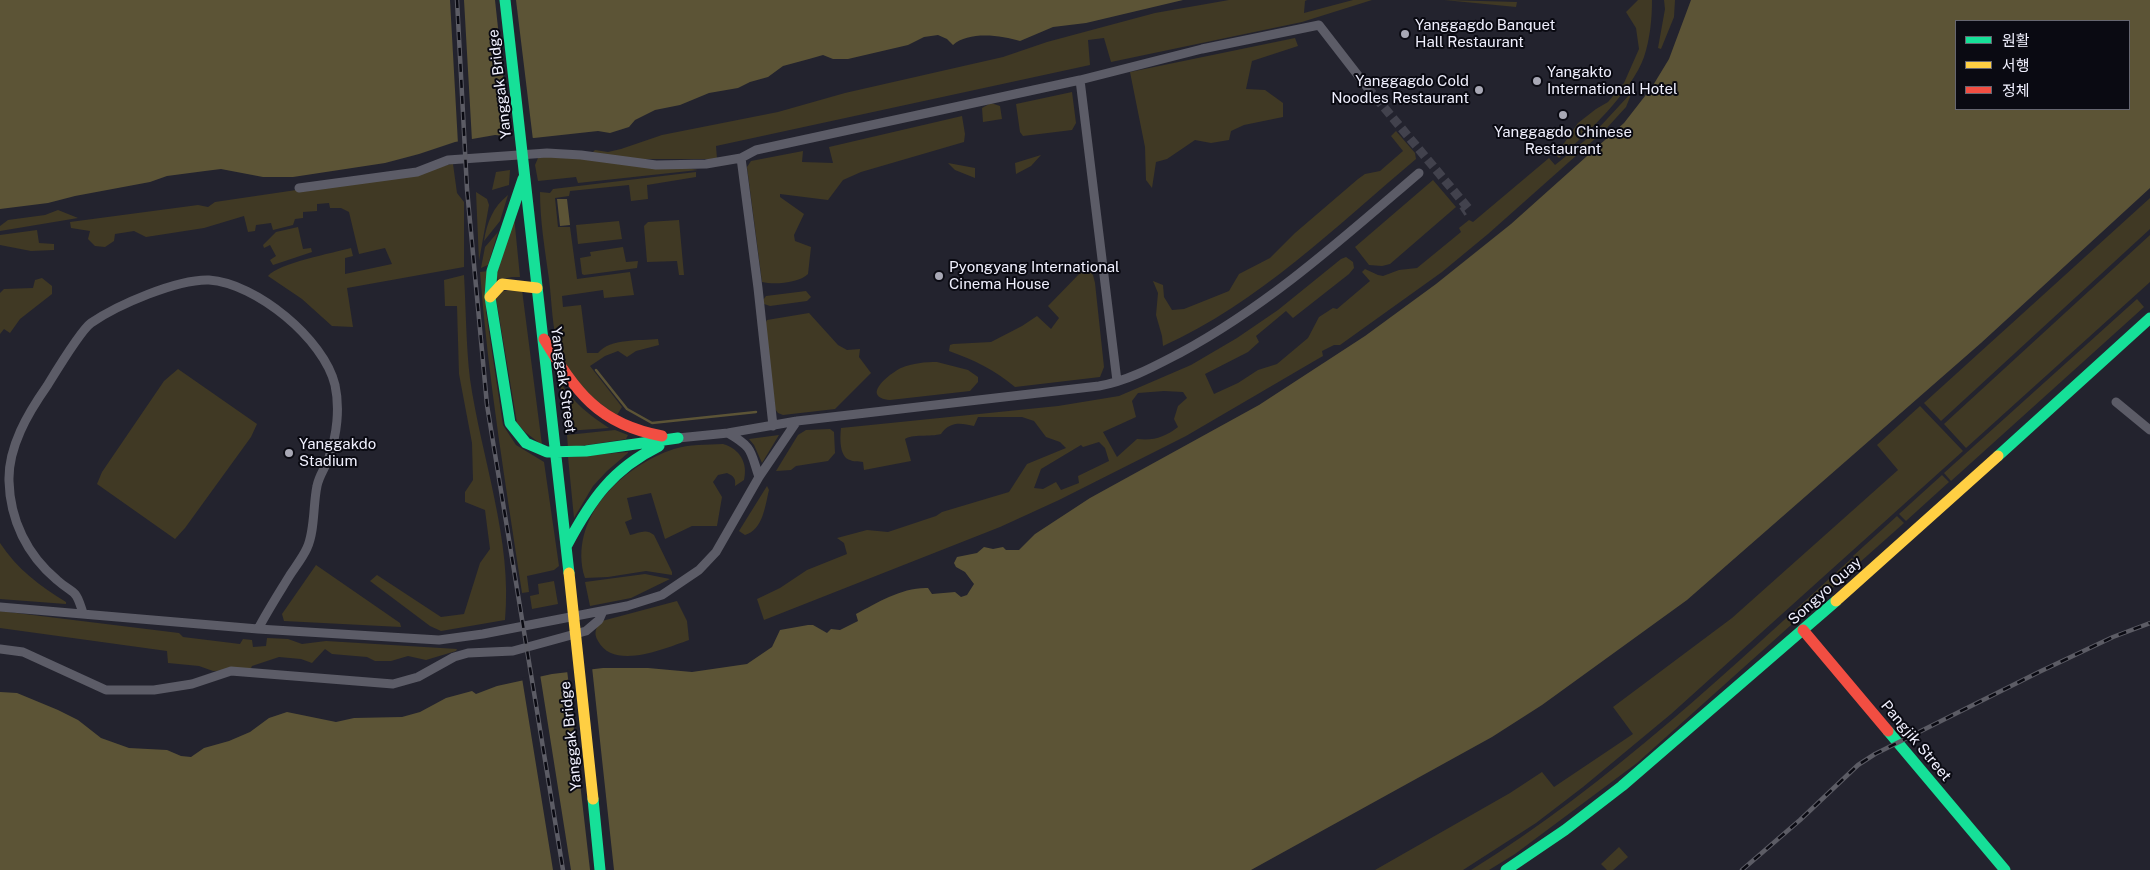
<!DOCTYPE html>
<meta charset="utf-8">
<style>
body{margin:0}
#map{position:relative;width:2150px;height:870px;overflow:hidden;background:#23232e;font-family:"Public Sans","Noto Sans KR",sans-serif}
canvas{display:block}
.legend{position:absolute;left:1955px;top:20px;width:175px;height:90px;box-sizing:border-box;background:#0a0a12;border:1px solid #666670;margin:0;padding:6px 9px;list-style:none;font-size:15px;color:#f0f0fe}
.legend li{display:flex;align-items:center;gap:10px;height:25px}
.legend b{width:25px;border:1px solid #666670}
</style>
<div id="map">
<canvas width="2150" height="870"></canvas>
<ul class="legend">
<li><b style="height:6px;background:#16e098"></b>원활</li>
<li><b style="height:6px;background:#ffcf43"></b>서행</li>
<li><b style="height:6px;background:#f24e42"></b>정체</li>
</ul>
</div>
<script>
const context = document.querySelector('canvas').getContext('2d');
context.lineJoin = 'round';
function paint(path, color) {
  context.fillStyle = color;
  context.fill(path, 'evenodd');
}
function strokePath(path, color, width, dash) {
  context.strokeStyle = color;
  context.lineWidth = width;
  context.lineCap = dash ? 'butt' : 'round';
  context.setLineDash(dash || []);
  context.stroke(path);
}
function write(font, color, halo, rows, align = 'center') {
  context.font = font + ' "Public Sans",sans-serif';
  context.lineWidth = 4;
  context.setLineDash([]);
  context.textBaseline = 'middle';
  context.strokeStyle = halo;
  context.fillStyle = color;
  for (const [text, x, y, turn = 0] of rows) {
    context.save();
    context.translate(x, y);
    context.rotate((+turn || 0) * Math.PI / 180);
    context.textAlign = isNaN(turn) ? turn : align;
    if (halo) context.strokeText(text, 0, 0);
    context.fillText(text, 0, 0);
    context.restore();
  }
}
paint(new Path2D(`
 M1229 0H1307L1305 1 1304 13 1353 0H1372L1302 22 1111 62 1104 38 1088 40 1090 65 716 146 717 159H635L592 153 595 150 608 152 621 149 662 135 778 112 845 93 1003 57 1047 42 1155 13Z
 M1444 0 1517 2 1516 7Z
 M1638 0H1652C1652 19 1650 39 1644 57 1632 91 1586 135 1559 158L1556 155 1578 123 1596 109 1608 102 1624 83 1639 49 1636 28 1626 12Z
 M1664 0H1675L1674 17 1661 49 1658 48 1665 9Z
 M1295 38 1298 46 1252 61 1246 89 1265 90 1283 103V117L1244 125 1231 131 1229 140 1211 143 1195 140 1167 159 1156 162 1152 188 1146 180 1145 147 1130 72Z
 M1072 92 1076 123 1072 130 1023 136 1020 132 1016 104Z
 M1632 92 1626 107 1605 130 1488 234 1442 272 1340 345H1334L1322 351 1323 356 1316 360 1186 436 1059 500 1000 527 764 620 757 599 780 588 807 570 847 554 844 543 837 538 867 530 888 532 936 516 942 512 1009 492 1027 464 1066 448 1060 442 1046 437 1034 421 1022 417H978L974 426C961 423 950 421 941 434 931 437 911 434 905 439L911 461 864 470 863 462C858 461 853 462 850 460 839 457 840 437 841 428L1058 406 1119 396 1191 365 1237 338 1278 310 1341 259 1346 257 1353 262 1354 268 1349 274 1293 318 1286 311 1256 336 1259 342 1248 352 1205 374 1214 394 1238 383 1258 370 1277 364 1308 338 1319 317 1333 308 1337 309 1370 281 1362 272 1365 269 1378 275 1383 276 1399 270 1417 268 1461 232 1459 228 1469 220 1473 222 1549 158 1555 165 1560 161 1595 132ZM1164 391 1183 392 1187 398 1178 406 1174 419 1178 427C1165 437 1154 441 1137 439L1117 457 1103 432 1136 417 1132 401 1138 393ZM1099 442 1105 448 1109 461 1078 476 1079 483 1061 490 1056 482 1043 489 1034 488 1041 469 1081 445 1083 447Z
 M991 103 1000 106 1002 119 983 122 982 108Z
 M962 116 965 134 964 142 861 172 843 180 828 200 780 194V197L804 214 794 235 795 241 811 247 808 274C799 283 774 285 762 282L747 167 751 161 803 151 802 162 833 163 829 147Z
 M1396 131 1415 153 1416 159C1336 226 1259 303 1163 346L1162 336 1156 315 1158 293 1153 281 1163 285 1164 297 1172 310 1184 309 1229 291 1239 274 1270 258 1295 233 1358 179 1365 174 1380 171 1403 151 1391 136Z
 M551 155 687 168 698 170 578 183 576 177 538 181 535 165 538 158Z
 M1041 155 1031 166 1016 174 1015 163Z
 M948 163 975 168V178L955 170Z
 M453 164 457 193 464 202V267L347 288 353 327 332 326 302 299 268 276C279 263 333 253 351 248L353 256 345 258V274L392 264 385 248 359 254 349 212 341 208H330L329 203 317 204V211L303 212V218L295 219 293 225 273 230 271 223 256 225 255 231 248 232 244 216 204 228 146 237 134 231 115 234 114 241 105 247 95 246 88 239 90 231 71 228 70 222 198 205 208 207 215 202 303 189Z
 M510 170 509 185 492 190 496 172Z
 M696 172V177L647 185 648 199 631 201 629 185 570 191 569 196 555 198 558 227H570L577 279 630 272 634 295 604 298 603 290 562 296 563 307 581 305 587 353H598C610 338 640 341 658 339L659 345 636 351 627 357 618 351 605 356 590 366 622 407 617 415C594 401 568 377 559 351 552 328 552 303 549 279 545 250 540 221 540 192L550 193 553 189Z
 M1433 180 1456 207 1390 264 1382 266 1369 265 1355 247Z
 M476 192 487 199 489 205 479 261Z
 M508 195 500 221 484 241C487 222 493 207 508 195Z
 M2150 198V229L1941 421 1924 403Z
 M58 210 78 218 0 231V226L8 220 45 215Z
 M514 216 520 277H512L498 280 496 276Z
 M679 220 684 275H679L677 261 647 262 644 226 648 222Z
 M619 221 622 239 578 244 576 225Z
 M298 227 303 249 311 248 312 252 273 265 270 260 276 256 270 245 264 248 263 245 276 232Z
 M37 230 39 243 54 244V250L31 251 0 245V235Z
 M498 232 488 265 481 268 485 247Z
 M2150 235V282L1966 448 1944 424Z
 M623 247 626 262 638 261 637 268 584 275 582 274 580 258 591 256 590 252Z
 M1083 270H1088L1093 275 1095 283 1104 367 1100 377 1015 387C995 370 974 360 949 351L950 345 953 344 991 342 1022 326 1037 316 1051 329 1059 318 1048 306Z
 M488 271 486 312 503 425 516 445 544 462 559 566 554 570 527 576 529 592 522 593C506 486 488 379 480 272Z
 M464 275C466 309 466 345 470 379 481 456 513 542 505 620L441 631 430 626 370 581 377 575 441 617 464 614 480 563 490 549 485 510 465 502V492L473 480 472 443 459 374 457 306H445L444 280Z
 M42 278 52 286V294L20 319 10 333 4 329 0 334V293L4 289 33 288 35 280Z
 M522 290 542 445 525 432 517 423 496 298 503 291Z
 M806 291 811 297 807 301 770 306 764 304 763 300 766 296Z
 M2137 299 2144 307 1951 481 1944 473Z
 M809 313 838 345 847 350 860 349 859 357 871 373 835 409 783 415 778 413 775 409 765 324 767 320Z
 M937 362 968 370 978 377V382L970 391 890 400C860 397 889 374 901 368 913 363 925 362 937 362Z
 M178 369 257 424 251 437 185 528 175 539 97 484 102 472 164 381Z
 M560 382C573 402 589 415 609 428L566 431Z
 M1920 406 1963 451 1671 714 1583 787 1536 823 1463 870H1375L1510 793 1542 772 1554 787 1633 734 1613 707 1732 618 1898 470 1877 445Z
 M830 429 834 432 835 453 828 461 796 466 791 470 776 471 798 435 806 430Z
 M615 430 628 435 626 439 568 448 567 435Z
 M779 435 762 463 754 445 749 439Z
 M723 444C740 449 748 463 744 480L735 486C736 479 734 476 727 473L718 475 713 482 722 497 717 526H692L665 539 651 493 627 498 632 519 625 522 630 535C639 533 646 528 654 535L672 572V575L646 571 608 577 585 578C567 519 622 466 674 449 689 444 707 445 723 444Z
 M628 452V453L607 471 593 486 574 518 568 457Z
 M1942 475 1949 482 1906 521 1899 514Z
 M767 486 769 490C765 506 763 530 745 535L739 531Z
 M1897 516 1904 523 1859 563 1853 556Z
 M0 543C17 569 40 586 66 602V604L0 599Z
 M1852 558 1858 565 1637 763 1515 854 1489 870H1471C1611 783 1730 669 1852 558Z
 M316 565 400 623 401 627 284 621 282 614Z
 M645 574 670 579 631 598 590 606 585 582Z
 M554 581 558 604 532 609 530 596 539 594 538 584Z
 M677 601 687 621 689 640C666 648 614 671 598 641 593 633 596 627 602 621Z
 M0 611 179 633 183 637 240 644 243 639 252 640 253 647 266 646 267 638 288 639 302 644 326 641 457 649 456 651 426 660 408 656 391 661H375L367 657 332 654 325 649 312 663 301 659 279 657 252 666 250 670 213 671 199 666 168 663 167 651 0 628Z
 M1619 847 1628 857 1613 870H1607L1601 864Z`), '#403924');
paint(new Path2D(`
 M0 0H1183L1086 23 1053 27 1020 41C1001 35 968 31 953 45L947 39 938 35 924 37 908 45 848 59H833L823 55 809 59 783 66 768 77 750 82 738 88 709 93 680 105 655 110 635 120 629 127 610 133 598 131 534 138 495 135 455 142 419 154 385 163 293 177H263L221 169 205 171 167 176 150 182 75 196 48 203 0 209Z
 M1691 0H2150V188L1981 343 1687 600 1542 705 1492 737 1251 870H0V692L17 693 58 710 78 720 101 738 129 748 167 750 181 756 191 757 204 748 229 741 250 732 269 718 287 712 336 722 354 718 402 717 420 712 446 698 472 691 476 694 497 686 552 674 603 668H648L692 672 747 664 772 647 780 630 808 625H813L827 633 831 629 840 630 858 621 856 614C877 603 902 587 928 588L932 594 955 592 961 597 967 595 974 584 965 572 956 567 954 563 957 557 977 553 984 547 993 549 1003 547 1006 550H1019L1035 534 1090 498 1259 405 1365 336 1436 284 1511 224 1624 123 1652 87 1669 59ZM1956 21H2129V109H1956Z
 M557 199H567L570 225 560 226Z`), '#5c5436');
paint(new Path2D(`
 M450 0H464L472 141 458 144Z
 M495 0H516L533 140 510 139Z
 M592 667 614 870H590L568 678 567 670Z
 M540 674 571 870H553L522 678Z`), '#23232e');
strokePath(new Path2D(`
 M596 370 627 409 652 423 756 412`), '#5c5436', 2.5);
strokePath(new Path2D(`
 M1367 87 1468 208 1462 212`), '#42424d', 9, [9, 4.5]);
strokePath(new Path2D(`
 M1080 80 1202 49 1319 25 1367 87
 M299 188 417 172 448 160 547 153 581 155 656 165 706 164 741 158
 M2116 402 2150 430
 M773 426 758 288 741 158 756 150 1080 80 1117 381
 M678 438 728 433 797 421 1099 386C1128 381 1155 366 1180 353 1269 305 1343 238 1419 173
 M759 477 797 421
 M0 607 258 629 406 638 439 640 483 634 627 606 662 595 699 570 716 552 759 477C750 451 754 448 728 433
 M83 613C75 587 75 596 57 580 27 555 10 520 9 481 8 447 28 413 47 386 55 373 81 330 91 323 117 305 177 279 209 280 256 283 324 339 335 385 340 408 337 435 329 457 326 467 319 475 317 486 313 504 315 531 307 548 303 557 296 566 290 575 279 593 268 610 258 629
 M0 649 23 652 106 690H154L192 684 231 671 393 684 418 677 454 657 468 653 513 651 586 631 599 620 603 611`), '#5c5c67', 9);
strokePath(new Path2D(`
 M505 0 569 573
 M523 179 492 271 490 297 510 423 526 443 547 452 586 451 678 438
 M1998 456 2150 318
 M567 545C591 500 612 469 659 446
 M1888 731 2005 870
 M593 799 600 870
 M1506 870 1565 830 1622 786 1836 601`), '#16e098', 11);
strokePath(new Path2D(`
 M490 297 502 284 537 288
 M569 573 593 799
 M1836 601 1998 456`), '#ffcf43', 11);
strokePath(new Path2D(`
 M544 339C576 392 598 424 662 436
 M1803 630 1888 731`), '#f24e42', 11);
const rail = new Path2D(`
 M457 0 467 189 487 405 563 870
 M1742 870 1800 820 1858 765 1875 754 2039 672 2113 637 2150 623`);
strokePath(rail, '#5c5c65', 4.5);
strokePath(rail, '#0a0a12', 2.5, [8]);
for (const [x, y, r, color] of [
 [1405,34,5,"#a8a8b5"],
 [1537,81,5,"#a8a8b5"],
 [1479,90,5,"#a8a8b5"],
 [1563,115,5,"#a8a8b5"],
 [939,276,5,"#a8a8b5"],
 [289,453,5,"#a8a8b5"]
]) {
  const dot = new Path2D();
  dot.arc(x, y, r, 0, 2 * Math.PI);
  context.fillStyle = color;
  context.fill(dot);
  strokePath(dot, '#0a0a12', 2);
}
write('15px', '#f0f0fe', '#0a0a12', [
 ["Yanggagdo Banquet",1415,25],
 ["Hall Restaurant",1415,42],
 ["Yangakto",1547,72],
 ["International Hotel",1547,89],
 ["Yanggagdo Cold",1469,81,"right"],
 ["Noodles Restaurant",1469,98,"right"],
 ["Yanggagdo Chinese",1563,132,"center"],
 ["Restaurant",1563,149,"center"],
 ["Pyongyang International",949,267],
 ["Cinema House",949,284],
 ["Yanggakdo",299,444],
 ["Stadium",299,461]
], 'left');
write('15px', '#f0f0fe', '#0a0a12', [
 ["Yanggak Bridge",500,84,-97],
 ["Yanggak Street",563,380,82],
 ["Songyo Quay",1825,591,-42],
 ["Yanggak Bridge",571,736,-96],
 ["Pangjik Street",1916,741,50]
]);
</script>
